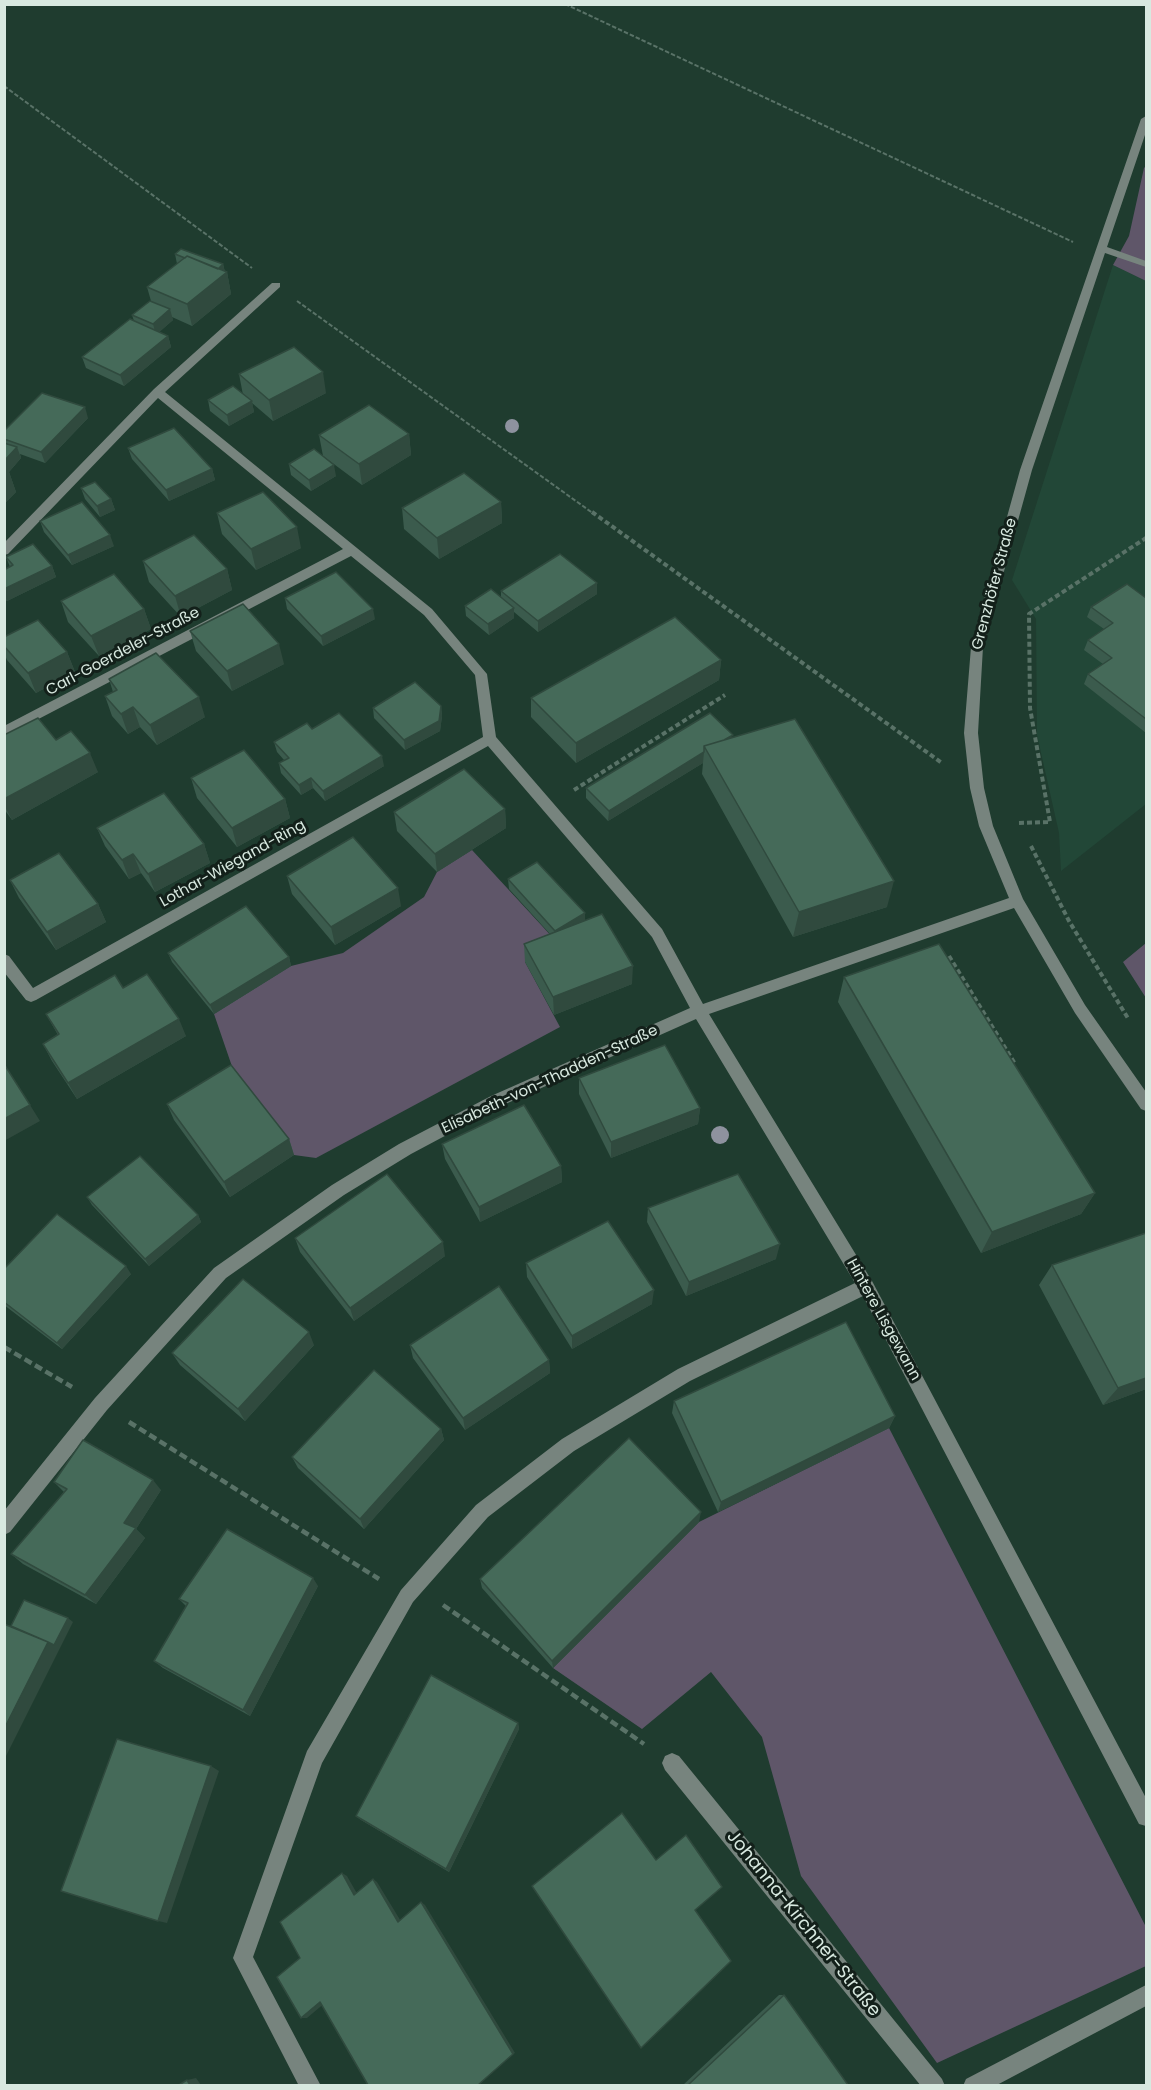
<!DOCTYPE html>
<meta charset="utf-8">
<style>
body{margin:0}
#map{position:relative;width:1151px;height:2090px;overflow:hidden;background:#1f3c2f;font-family:Poppins,sans-serif}
canvas{display:block}
.frame{position:absolute;inset:0;border:6px solid #d8e9e0;pointer-events:none}
</style>
<div id="map">
<canvas width="1151" height="2090"></canvas>
<div class="frame"></div>
</div>
<script>
const context = document.querySelector('canvas').getContext('2d');
context.lineJoin = 'round';
function paint(path, color) {
  context.fillStyle = color;
  context.fill(path, 'evenodd');
}
function strokePath(path, color, width, dash) {
  context.strokeStyle = color;
  context.lineWidth = width;
  context.lineCap = dash ? 'butt' : 'round';
  context.setLineDash(dash || []);
  context.stroke(path);
}
function write(font, color, halo, rows, align = 'center') {
  context.font = font + ' Poppins,sans-serif';
  context.lineWidth = 6;
  context.setLineDash([]);
  context.textBaseline = 'middle';
  context.strokeStyle = halo;
  context.fillStyle = color;
  for (const [text, x, y, turn = 0] of rows) {
    context.save();
    context.translate(x, y);
    context.rotate((+turn || 0) * Math.PI / 180);
    context.textAlign = isNaN(turn) ? turn : align;
    if (halo) context.strokeText(text, 0, 0);
    context.fillText(text, 0, 0);
    context.restore();
  }
}
paint(new Path2D(`
 M1113 265 1146 281V804L1061 871 1059 833 1037 735 1036 619 1012 580Z`), '#224737');
paint(new Path2D(`
 M1146 166V281L1113 265 1129 236 1144 168Z
 M472 850 555 940 525 962 560 1027 316 1158 294 1155 237 1081 214 1014 291 966 343 953 424 897 437 872Z
 M1146 943V998L1123 962Z
 M889 1428 1146 1927V1966L937 2063 801 1876 762 1737 711 1672 642 1729 553 1668 699 1522Z`), '#5f5669');
strokePath(new Path2D(`
 M565 4 1073 242
 M4 86 252 268
 M297 301 594 514`), '#597267', 2, [4.5, 2]);
strokePath(new Path2D(`
 M592 512 942 763
 M574 790 725 695
 M1019 823 1050 822 1030 708 1029 614 1146 538
 M1031 846 1069 921 1129 1020
 M949 956 1015 1064`), '#597267', 4, [5, 3]);
strokePath(new Path2D(`
 M4 1347 72 1387
 M129 1422 379 1579
 M443 1605 644 1744`), '#597267', 4.5, [8, 4]);
paint(new Path2D(`
 M1146 116V132L1107 247 1146 261V267L1105 253 1032 470 983 647 978 733 984 788 993 826 1023 899 1085 1005 1146 1092V1111L1141 1109 1075 1013 1014 908 709 1014 872 1281 1146 1798V1826L1139 1824 863 1296 690 1381 574 1451 488 1517 413 1602 322 1763 253 1957 321 2086H299L233 1958 307 1751 401 1590 476 1505 562 1439 678 1369 855 1283 696 1019 501 1106 411 1154 344 1195 226 1278 107 1410 10 1532 4 1535V1511L95 1398 214 1268 332 1185 399 1144 491 1096 690 1008 652 937 488 746 36 1000 31 1002 26 1000 4 972V954L9 956 33 988 483 737 475 675 424 615 351 556 4 737V726L343 549 158 398 8 554 4 555V543L154 389 272 283H280V287L165 392 432 609 487 674 496 737 662 929 703 1004 1009 898 979 826 970 788 964 733 971 647 1020 470 1141 119Z
 M672 1753 679 1756 942 2079 945 2086H921L665 1770 662 1763 665 1756Z
 M1146 1985V2006L995 2086H963L966 2079Z`), '#77847e');
context.fillStyle = '#8e929f';
for (const [x, y, r] of [
 [512,426,7],
 [720,1135,9]
]) {
  context.beginPath();
  context.arc(x, y, r, 0, 2 * Math.PI);
  context.fill();
}
paint(new Path2D(`
 M175 254 223 264 225 272H227L231 294 192 326 172 317 173 320 159 332 168 336 171 347 124 386 86 368 82 357 134 321 132 315 151 301 147 287 177 264Z
 M239 374 326 393 273 421 252 403 254 412 229 426 210 411 208 400 243 395Z
 M88 418 45 463 20 454 21 458 9 472 16 492 4 504V431Z
 M409 434 411 455 362 485 323 456 319 435Z
 M128 448 212 469 215 480 169 501 132 459Z
 M289 464 336 476 311 491 291 475Z
 M81 488 111 499 115 510 100 517 85 499Z
 M501 502 502 523 439 559 404 529 402 508Z
 M217 513 301 548 256 570 222 534Z
 M40 521 114 546 72 565 44 532Z
 M6 557 52 566 56 577 7 601 4 598V570L10 567Z
 M143 561 227 569 232 590 181 617 149 582Z
 M501 591 597 594 538 632 514 612V618L489 635 466 616 465 606 501 598Z
 M1146 597V733L1084 684 1088 674 1103 664 1084 650 1088 640 1104 629 1087 617 1091 607Z
 M285 598 375 619 323 646 287 609Z
 M61 601 144 609 151 629 99 656 68 622Z
 M190 631 284 664 232 691 196 651Z
 M4 637 67 652 75 672 36 693 7 660 4 653Z
 M721 660 719 680 576 763 531 717V698Z
 M109 679 205 717 157 745 140 727 128 734 112 716 105 696 113 692Z
 M441 706 442 716 440 731 405 750 374 718 373 708Z
 M312 729 384 766 325 801 313 788 301 795 281 773 279 763 284 760 277 752 274 742Z
 M4 735 56 740 98 772 12 820 4 809Z
 M733 737 887 907 793 937 702 774 703 763 608 821 586 798V788Z
 M191 778 285 799 290 818 237 847 197 798Z
 M505 809 506 828 437 872 397 831 394 812Z
 M97 828 204 844 210 863 155 892 141 873 129 879 105 846Z
 M287 876 401 906 335 945 292 894Z
 M508 879 585 913V921L632 984 554 1015 525 962 524 944 550 934 509 889Z
 M10 880 98 904 106 922 56 950 19 898Z
 M168 953 289 957 291 966 214 1014 172 962Z
 M844 977 1095 1193 1081 1214 981 1253 838 1002Z
 M123 988 186 1036 77 1099 52 1061 43 1044 58 1035 46 1014Z
 M579 1078 700 1108 698 1124 611 1158 579 1094Z
 M167 1104 289 1139 294 1155 230 1197 174 1120Z
 M442 1144 561 1166 562 1182 480 1222 445 1159Z
 M87 1197 198 1215 201 1222 149 1266 92 1205Z
 M648 1208 776 1259 686 1296 647 1222Z
 M1146 1233V1389L1103 1405 1039 1285 1052 1265Z
 M295 1238 445 1256 354 1321 300 1252Z
 M526 1263 652 1304 572 1349 527 1277Z
 M4 1269 131 1274 62 1349 4 1305Z
 M314 1345 245 1421 180 1365 172 1353Z
 M410 1345 549 1360 550 1373 465 1430 413 1358Z
 M674 1401 895 1416 889 1428 718 1512 672 1413Z
 M441 1429 444 1440 364 1529 298 1468 292 1457Z
 M54 1482 161 1490 136 1529 145 1538 96 1604 23 1564 11 1554 64 1492Z
 M699 1522 553 1668 482 1588 480 1579Z
 M318 1586 250 1716 163 1668 154 1661 186 1606 179 1599Z
 M518 1723 519 1729 449 1872 361 1820 356 1816Z
 M656 1860 695 1910 641 2048 532 1886Z
 M779 1995H784L848 2085H683Z`), '#3b5b4d');
paint(new Path2D(`
 M223 264 225 273 227 272 231 294 192 326 187 304 217 270Z
 M170 309 173 320 156 335 153 324Z
 M168 336 171 347 124 386 120 375Z
 M323 372 326 393 273 421 269 400Z
 M252 401 254 412 229 426 227 415Z
 M85 407 88 418 45 463 41 452Z
 M409 434 411 455 362 485 359 464Z
 M17 447 21 458 9 472 16 492 4 504V461Z
 M334 465 336 476 311 491 309 480Z
 M212 469 215 480 169 501 166 490Z
 M111 499 115 510 100 517 97 506Z
 M501 502 502 523 439 559 437 538Z
 M297 527 301 548 256 570 251 549Z
 M110 535 114 546 72 565 68 555Z
 M52 566 56 577 7 601 4 595V589Z
 M227 569 232 590 181 617 175 596Z
 M597 583V594L538 632V621Z
 M514 608V618L489 635 488 624Z
 M144 609 151 629 99 656 91 636Z
 M373 609 375 619 323 646 321 636Z
 M279 644 284 664 232 691 227 671Z
 M67 652 75 672 36 693 28 673Z
 M721 660 719 680 576 763V743Z
 M199 697 205 717 157 745 150 725Z
 M441 706 442 716 440 731 405 750 404 740Z
 M133 707 140 727 128 734 121 714Z
 M704 752 703 763 608 821 609 811Z
 M90 753 98 772 12 820 4 805V799Z
 M382 756 384 766 325 801 323 791Z
 M311 778 313 788 301 795 299 785Z
 M285 799 290 818 237 847 232 828Z
 M505 809 506 828 437 872 435 854Z
 M204 844 210 863 155 892 148 874Z
 M133 854 141 873 129 879 122 860Z
 M894 881 887 907 793 937 799 912Z
 M398 888 401 906 335 945 331 927Z
 M98 904 106 922 56 950 47 932Z
 M585 913V922L555 940V931Z
 M289 957 291 966 214 1014 210 1005Z
 M633 966 632 984 554 1015 553 997Z
 M179 1019 186 1036 77 1099 68 1083Z
 M30 1105 40 1121 4 1141V1119Z
 M700 1108 698 1124 611 1158V1142Z
 M289 1139 294 1155 230 1197 224 1182Z
 M561 1166 562 1182 480 1222 479 1207Z
 M1095 1193 1081 1214 981 1253 992 1232Z
 M198 1215 201 1222 149 1266 145 1259Z
 M443 1242 445 1256 354 1321 350 1308Z
 M780 1244 776 1259 686 1296 689 1282Z
 M126 1266 131 1274 62 1349 57 1343Z
 M654 1290 652 1304 572 1349V1336Z
 M309 1332 314 1345 245 1421 238 1409Z
 M549 1360 550 1373 465 1430 463 1418Z
 M1146 1378V1389L1103 1405 1118 1388Z
 M895 1416 889 1428 718 1512 721 1502Z
 M441 1429 444 1440 364 1529 360 1519Z
 M153 1480 161 1490 136 1529 145 1538 96 1604 85 1595 124 1523Z
 M701 1512 699 1522 553 1668 552 1661Z
 M313 1578 318 1586 250 1716 243 1710Z
 M68 1618 73 1622 4 1760V1729L48 1642Z
 M518 1723 519 1729 449 1872 446 1869Z
 M211 1766 219 1771 167 1923 158 1921Z
 M342 1873 347 1876 359 1897 354 1895Z
 M373 1879 377 1882 402 1923 398 1922Z
 M421 1902 425 1905 515 2053 513 2054Z
 M320 2002H326L307 2018H301Z
 M196 2078 201 2085H190L187 2080Z`), '#304a3e');
const building = new Path2D(`
 M181 249 223 264 218 269 187 256 185 258 175 254Z
 M187 256 227 272 187 304 147 287Z
 M150 301 170 309 153 324 132 315Z
 M130 319 168 336 120 375 82 357Z
 M294 347 323 372 269 400 239 374Z
 M233 386 252 401 227 415 208 400Z
 M42 393 85 407 41 452 4 439V431Z
 M369 405 409 434 359 464 319 435Z
 M174 428 212 469 166 490 128 448Z
 M4 443 17 447 4 461Z
 M314 449 334 465 309 480 289 464Z
 M464 473 501 502 437 538 402 508Z
 M95 482 111 499 97 506 81 488Z
 M263 492 297 527 251 549 217 513Z
 M82 502 110 535 68 555 40 521Z
 M194 535 227 569 175 596 143 561Z
 M33 544 52 566 4 589V570L13 565 6 557Z
 M560 554 597 583 538 621 501 591Z
 M336 572 373 609 321 636 285 598Z
 M114 574 144 609 91 636 61 601Z
 M1127 584 1146 598V597V719L1088 674 1112 658 1088 640 1113 623 1091 607Z
 M491 589 514 608 488 624 465 606Z
 M243 604 279 644 227 671 190 631Z
 M675 617 721 660 576 743 531 698Z
 M38 620 67 652 28 673 4 646V637Z
 M156 653 199 697 150 725 133 707 121 714 105 696 117 690 109 679Z
 M415 682 441 706 439 721 404 740 373 708Z
 M339 713 382 756 323 791 311 778 299 785 279 763 289 758 274 742 307 723 312 729Z
 M710 713 733 735 724 740 704 746V752L609 811 586 788Z
 M38 718 56 740 71 731 90 753 4 799V735Z
 M795 719 894 881 799 912 704 746Z
 M244 750 285 799 232 828 191 778Z
 M464 769 505 809 435 854 394 812Z
 M164 793 204 844 148 874 133 854 122 860 97 828Z
 M353 837 398 888 331 927 287 876Z
 M59 853 98 904 47 932 10 880Z
 M537 862 585 913 555 931 508 879Z
 M246 906 289 957 210 1005 168 953Z
 M602 914 633 966 553 997 524 944Z
 M939 944 1095 1193 992 1232 844 977Z
 M147 974 179 1019 68 1083 43 1044 59 1034 46 1014 115 975 123 988Z
 M665 1045 700 1108 611 1142 579 1078Z
 M4 1064 30 1105 4 1119Z
 M231 1065 289 1139 224 1182 167 1104Z
 M524 1105 561 1166 479 1207 442 1144Z
 M140 1156 198 1215 145 1259 87 1197Z
 M387 1174 443 1242 350 1308 295 1238Z
 M738 1174 780 1244 689 1282 648 1208Z
 M57 1214 126 1266 57 1343 4 1302V1269Z
 M608 1221 654 1290 572 1336 526 1263Z
 M1146 1233V1378L1118 1388 1052 1265Z
 M243 1279 309 1332 238 1409 172 1353Z
 M499 1286 549 1360 463 1418 410 1345Z
 M846 1322 895 1416 721 1502 674 1401Z
 M374 1370 441 1429 360 1519 292 1457Z
 M629 1438 701 1512 552 1661 480 1579Z
 M83 1440 153 1480 124 1523 136 1528 85 1595 11 1554 67 1489 54 1482Z
 M227 1529 313 1578 243 1710 154 1661 188 1603 179 1599Z
 M24 1600 68 1618 54 1645 48 1642 11 1626Z
 M4 1624 48 1642 4 1729Z
 M431 1675 518 1723 446 1869 356 1816Z
 M117 1739 211 1766 158 1921 61 1891Z
 M622 1813 656 1860 686 1835 722 1887 695 1910 731 1961 641 2048 532 1886Z
 M342 1873 354 1895 373 1879 398 1922 421 1902 513 2054 478 2085H368L320 2002 301 2018 277 1977 300 1958 280 1922Z
 M784 1995 848 2085H688Z
 M187 2080 190 2085H179Z`);
paint(building, '#456a59');
strokePath(building, '#304a3e', 1.5);
write('15px', '#d8e9e0', '#13201a', [
 ["Grenzhöfer Straße",995,584,-75],
 ["Carl-Goerdeler-Straße",123,652,-28],
 ["Lothar-Wiegand-Ring",233,864,-29],
 ["Elisabeth-von-Thadden-Straße",550,1080,-25],
 ["Hintere Lisgewann",883,1320,61]
]);
write('18px', '#d8e9e0', '#13201a', [
 ["Johanna-Kirchner-Straße",803,1924,51]
]);
</script>
